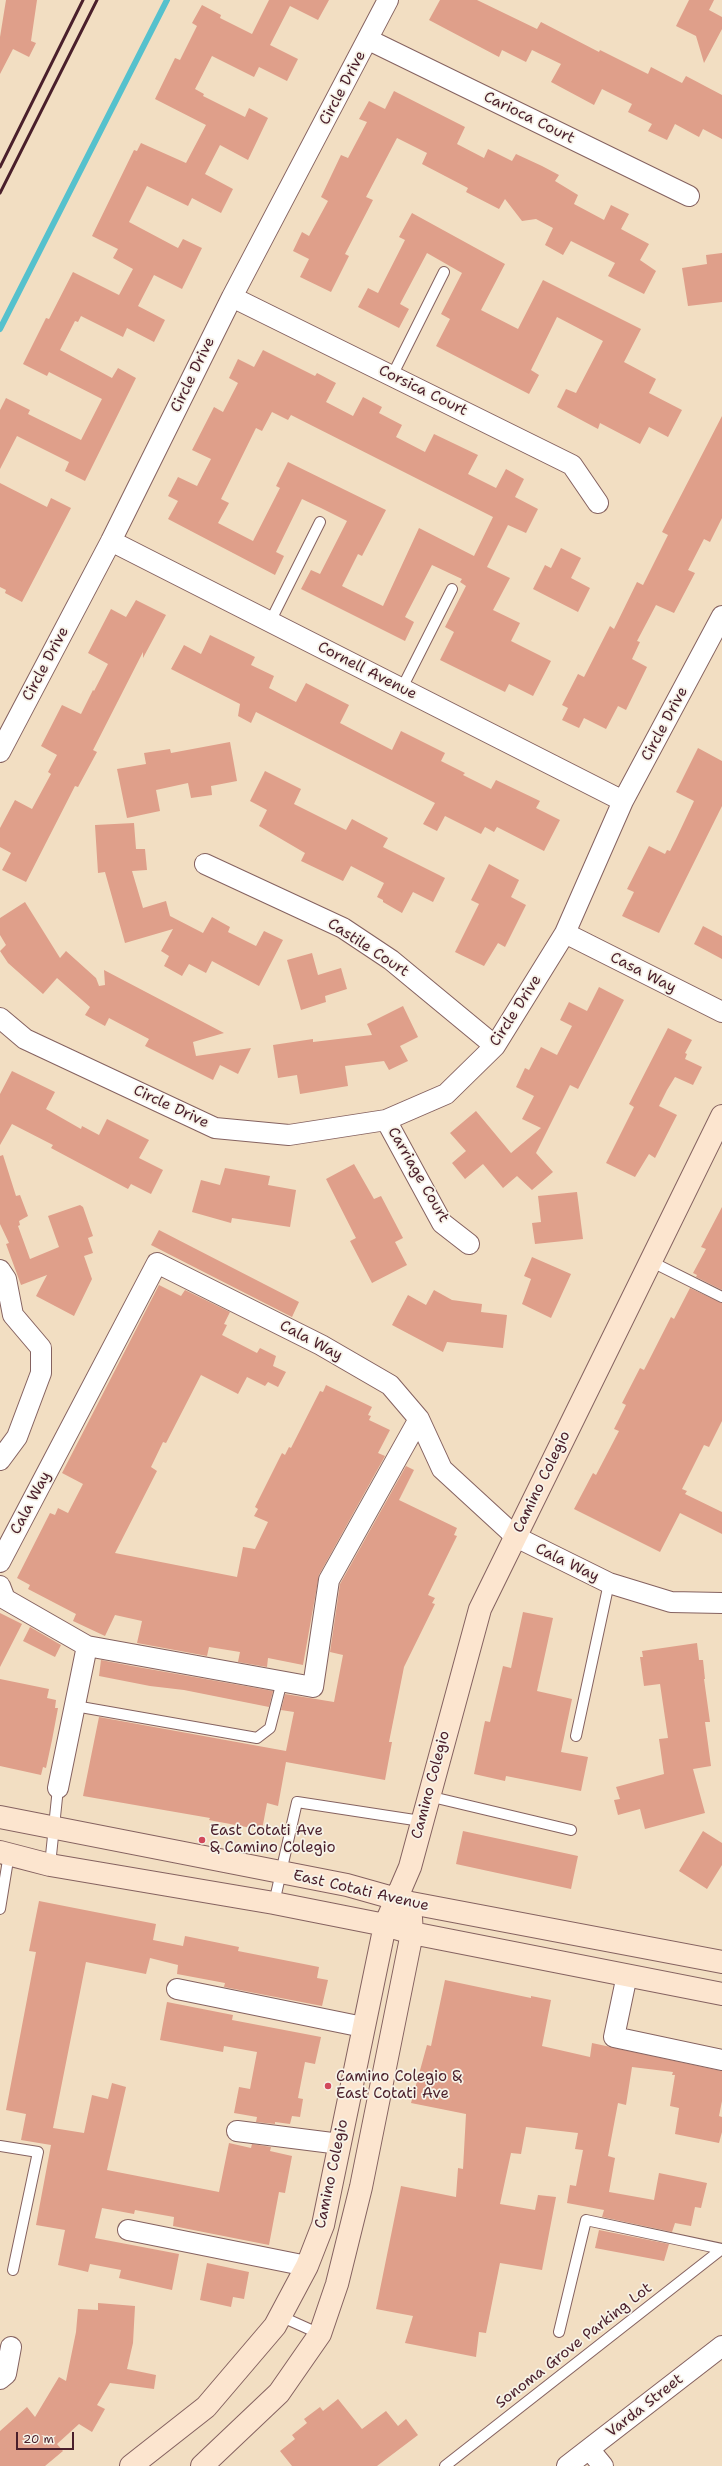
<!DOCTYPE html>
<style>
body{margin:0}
#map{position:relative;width:722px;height:2466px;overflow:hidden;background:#f2dec2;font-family:"Shantell Sans",sans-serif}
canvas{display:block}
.scale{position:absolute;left:16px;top:2432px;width:58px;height:18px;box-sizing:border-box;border:2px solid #4a1f2b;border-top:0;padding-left:5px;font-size:12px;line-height:14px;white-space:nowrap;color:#4a1f2b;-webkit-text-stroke:3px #f7f3e8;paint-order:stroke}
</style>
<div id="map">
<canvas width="722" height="2466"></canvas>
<div class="scale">20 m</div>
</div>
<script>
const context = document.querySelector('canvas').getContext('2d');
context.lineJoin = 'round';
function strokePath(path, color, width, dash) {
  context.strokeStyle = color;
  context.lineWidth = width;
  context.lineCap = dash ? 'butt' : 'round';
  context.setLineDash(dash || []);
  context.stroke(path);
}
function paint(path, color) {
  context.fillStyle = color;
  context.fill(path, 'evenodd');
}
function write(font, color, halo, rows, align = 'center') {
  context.font = font + ' "Shantell Sans",sans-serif';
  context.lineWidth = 3.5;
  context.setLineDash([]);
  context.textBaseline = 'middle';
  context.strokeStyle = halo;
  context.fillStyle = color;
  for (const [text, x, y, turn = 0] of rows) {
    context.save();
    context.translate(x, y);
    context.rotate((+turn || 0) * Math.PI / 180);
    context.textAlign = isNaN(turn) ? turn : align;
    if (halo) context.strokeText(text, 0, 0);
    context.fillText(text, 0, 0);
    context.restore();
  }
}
strokePath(new Path2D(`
 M0 329 167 0`), '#55c1cd', 6);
paint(new Path2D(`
 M6 0H37L31 41 36 43 29 57 13 49 0 74V37Z
 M269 0H329L318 20 290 6 270 45 298 59 287 81 259 67 254 77 212 56 195 89 204 94 203 96 245 117 249 108 268 118 248 160 220 145 205 174 233 189 221 213 192 198 188 206 147 186 129 222 178 248 183 239 202 248 182 289 154 275 138 306 165 320 154 342 127 328 123 337 81 316 78 322 75 321 60 350 112 378 118 368 136 378 85 481 65 471 69 462 17 436 0 469V410L6 398 30 410 28 414 81 440 102 399 49 372 47 376 23 364 46 318 49 319 73 272 119 295 133 269 113 258 118 249 92 236 134 150 137 151 141 143 186 163 206 125 155 99 175 58 180 60 197 26 192 23 202 5 221 15 220 18 252 34Z
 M440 0H477L537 29 541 22 599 52 600 50 648 74 651 67 682 83 686 76 722 95V139L703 129 699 137 675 124 667 140 648 131 652 124 628 112 632 104 602 89 594 105 551 82 561 64 532 50 526 62 502 50 499 57 429 20Z
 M689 0H714L709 10 722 17V29L704 63 696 36 676 26Z
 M394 91 465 127 457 144 484 158 488 149 512 161 516 154 542 166 559 175 555 181 578 195 574 204 604 220 611 205 629 214 621 229 649 244 640 260 656 271 644 294 608 276 615 263 571 241 563 255 545 245 553 228 536 219 522 221 505 199 499 209 466 192 468 188 422 164 427 153 397 138 366 197 373 200 345 254 349 256 331 292 300 277 309 259 293 251 302 232 309 236 328 201 321 197 341 155 348 158 367 122 359 119 369 101 385 109Z
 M412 213 505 264 481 310 518 329 543 280 641 329 624 362 656 379 649 393 682 410 668 437 649 427 640 444 600 423 598 429 557 407 566 389 576 393 603 341 557 317 531 370 539 375 529 394 436 346 450 319 441 314 462 273 427 253 400 304 409 309 399 328 358 307 368 288 378 293 405 240 399 237Z
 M722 253V302L688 306 682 268 707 264 706 255Z
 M263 350 315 376 317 373 336 383 326 402 353 416 363 397 382 407 379 413 402 425 396 437 425 452 434 434 478 455 468 474 496 488 506 469 524 479 515 497 538 509 526 533 508 525 487 567 510 578 493 610 520 623 511 641 551 661 533 696 509 684 505 692 440 660 454 632 445 627 466 586 460 582 462 579 432 565 405 617 414 622 405 641 301 589 311 570 320 574 347 521 321 508 302 499 276 552 284 556 275 575 168 519 178 501 168 496 178 477 197 486 211 459 192 450 214 407 223 412 238 383 229 378 238 359 254 367ZM272 412 288 420 291 415 493 517 474 556 419 528 383 606 352 591 342 586 358 554 362 556 386 510 288 462 276 486 280 488 253 541 218 523 229 503 221 499 256 428 262 431Z
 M722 416V518L710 542 704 539 688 570 695 573 674 613 656 605 637 641 640 642 632 659 647 667 626 710 618 706 606 729 584 718 579 728 562 720 568 708 562 705 578 674 584 677 610 626 614 629 637 582 643 585 668 535 662 532Z
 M0 483 47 507 51 498 71 508 22 602 5 593 6 590 0 587Z
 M561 548 581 558 571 578 590 588 578 612 533 589 545 565 551 568Z
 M136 600 166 615 143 658V652L93 750 97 752 78 787 75 786 26 882 2 870 11 853 0 847V828L15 800 32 809 51 774 48 772 57 755 41 746 62 705 81 714 93 690 94 691 108 664 88 653 111 609 126 617Z
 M210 635 255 657 251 665 274 676 269 688 296 702 306 683 349 705 340 723 392 750 401 731 445 753 441 761 465 773 463 775 491 789 496 780 540 801 536 808 560 820 544 851 497 827 494 832 485 827 481 834 445 816 437 831 423 824 435 803 256 712 251 723 238 716 240 704 171 669 184 645 201 654Z
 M230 742 237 781 211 786 212 795 191 798 188 783 156 790 160 811 127 818 117 769 146 764 144 753 170 749 171 753Z
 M698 748 722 761V806L659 933 622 916 634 892 627 889 649 846 665 854 667 850 670 851 677 837 694 801 676 792Z
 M265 771 301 789 294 804 346 830 352 819 388 838 383 847 445 878 433 902 413 892 402 913 383 902V900L377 897 384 883 351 866 343 881 301 861 305 853 259 826 267 810 250 801Z
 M134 823 136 849H145L147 870 132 871 143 908 166 901 170 916 203 933 212 917 230 927 228 932 256 946 264 931 283 940 259 986 212 961 206 973 189 964 182 976 164 966 169 956 161 951 173 929 125 943 105 872 98 873 95 825Z
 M489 864 519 880 511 897 526 905 505 947 498 943 484 966 455 952 479 904 471 900Z
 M25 902 60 958 66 951 96 978 99 986 105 985 104 970 224 1033 193 1042 196 1056 251 1048 238 1074 220 1065 213 1080 145 1046 149 1039 109 1018 105 1026 85 1015 90 1007 57 978 43 994 8 963 0 951 6 945 0 935V918Z
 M703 926 722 936V959L694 944Z
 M312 953 318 975 341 968 347 989 325 996 326 1002 301 1010 287 960Z
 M599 987 624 1000 578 1089 570 1085 536 1153 553 1172 532 1190 517 1176 503 1188 483 1164 465 1179 452 1163 466 1151 450 1133 476 1111 511 1153 541 1128 522 1119 534 1096 516 1087 525 1068 529 1070 541 1047 557 1055 572 1026 560 1020 569 1002 587 1011Z
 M403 1006 418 1037 400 1046 408 1061 389 1070 384 1061 345 1066 348 1086 300 1094 297 1075 278 1078 273 1045 313 1039V1042L372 1035 367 1024Z
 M668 1028 692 1040 685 1053 687 1054 685 1059 702 1067 693 1085 675 1077 667 1090 659 1106 677 1115 655 1158 649 1154 635 1177 606 1163 634 1107 629 1104Z
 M12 1071 55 1092 46 1109 81 1129 82 1126 99 1135 107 1119 149 1140 139 1158 163 1170 151 1194 131 1184 128 1189 51 1148 53 1145 12 1124 0 1145V1094Z
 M3 1155 16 1196 20 1195 28 1216 19 1221 20 1225 18 1226 30 1259 59 1247 48 1216 80 1205 83 1207 93 1236 88 1238 93 1253 84 1256 92 1279 74 1316 36 1296 47 1275 21 1285 6 1244 9 1243 0 1224V1156Z
 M354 1164 374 1199 381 1196 403 1238 395 1242 407 1265 372 1283 350 1241 356 1238 326 1179Z
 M225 1168 270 1176 268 1185 296 1190 290 1227 232 1218 231 1223 192 1212 201 1180 220 1185Z
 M577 1192 583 1239 535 1244 532 1223 541 1222 538 1196Z
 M722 1207V1290L696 1277 697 1275 693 1273 706 1249 701 1247Z
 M159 1230 299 1302 292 1317 151 1245Z
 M532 1257 571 1274 551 1318 522 1304 531 1279 524 1276Z
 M159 1285 181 1296 185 1290 230 1312 224 1324 227 1325 222 1335 257 1353 260 1348 276 1356 273 1366 286 1372 278 1387 268 1382 265 1386 247 1377 238 1394 201 1375 166 1443 163 1442 151 1467 157 1471 115 1553 237 1577 243 1547 255 1549 268 1522 254 1516 258 1509 255 1507 282 1453 285 1455 289 1447 291 1448 320 1391 323 1392 326 1385 372 1407 368 1415 371 1416 369 1420 390 1430 378 1453 385 1456 319 1575 303 1665 268 1658 267 1667 238 1662 240 1652 209 1647 207 1656 137 1643 142 1621 115 1615 105 1636 73 1621 76 1614 28 1589 30 1585 17 1578 50 1513 55 1515 58 1508 68 1513 83 1484 62 1473Z
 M690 1288 722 1303V1421L709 1447 704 1445 682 1489 687 1491 685 1494 722 1512V1534L680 1513 660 1552 574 1509 593 1473 596 1475 619 1431 614 1429 626 1405 622 1403 640 1368 644 1370 671 1317 674 1319Z
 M434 1290 452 1300 482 1304 481 1312 507 1315 503 1348 447 1342 443 1352 392 1325 408 1295 426 1305Z
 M406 1466 414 1470 399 1500 457 1528 454 1535 457 1536 428 1595 435 1598 432 1603 435 1604 404 1667 389 1742H392L385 1780 286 1762 278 1806 267 1803 262 1830 209 1820 210 1818 83 1796 99 1717 286 1751 294 1712 281 1710 285 1694 334 1702 343 1655 330 1652 340 1584Z
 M523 1612 553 1618 537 1691 572 1699 561 1752 588 1757 581 1791 506 1776 505 1781 474 1774 485 1721 490 1722 503 1666 511 1668Z
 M0 1613 22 1624 0 1667Z
 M30 1627 61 1645 55 1657 23 1641Z
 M697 1643 699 1660H703L705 1679H704L710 1722H705L711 1766 693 1769 705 1813 645 1829 640 1809 618 1815 614 1800 620 1799 616 1787 664 1774 659 1739 668 1738 660 1684 644 1686 640 1657H643L642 1651Z
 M101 1660 132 1666 273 1691 269 1707 184 1690 150 1686 99 1676Z
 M0 1679 49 1689 47 1698 56 1700 55 1708H58L52 1740 46 1768 43 1767 41 1775 0 1766Z
 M463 1831 578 1856 571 1889 456 1864Z
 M703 1831 722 1843V1865L707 1889 679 1871Z
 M39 1901 156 1924 153 1940 183 1946 185 1936 239 1947 238 1951 319 1967 317 1978 328 1980 322 2006 224 1987 225 1983 177 1974 178 1965 150 1958 146 1974 86 1962 53 2128 84 2133 92 2095 108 2099 112 2083 126 2087 107 2170 219 2192 229 2143 251 2148 252 2144 271 2147 270 2151 292 2156 285 2193 279 2192 269 2245 173 2226 174 2217 135 2210 134 2214 102 2208 95 2238 179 2254 172 2290 119 2278 121 2270 90 2264 88 2272 58 2265 65 2230 36 2225 51 2145 21 2140 26 2114 6 2110 36 1952 29 1951Z
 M445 1980 531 1998V1996L551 2000 542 2046 590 2057 592 2043 722 2071V2101L719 2116 722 2117V2132L719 2143 675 2134 679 2108 670 2106 675 2075H672L673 2072 632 2067 626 2105 618 2103 608 2156 615 2158 609 2192 654 2200 659 2173 707 2183 701 2208 695 2207 691 2226 675 2223 672 2232 602 2217 604 2210 567 2203 570 2185 576 2186 583 2150 575 2149 578 2133 526 2127 521 2154 511 2153 500 2204 535 2210 538 2195 556 2197 542 2270 500 2263 486 2333 479 2332 476 2357 405 2343 413 2316 376 2309 401 2186 456 2197 458 2168 463 2169 466 2114 411 2103 427 2045 431 2046Z
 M167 2002 233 2015 232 2020 321 2037 315 2064 305 2062 298 2098 303 2099 300 2117 292 2116 290 2124 275 2122V2124L256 2122 257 2117 234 2113 239 2087 250 2089 257 2052 224 2046 223 2052 160 2040Z
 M599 2230 669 2244 664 2261 595 2248Z
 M207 2263 249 2272 244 2299 233 2297 231 2307 200 2300Z
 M98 2303 135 2306 133 2343 127 2369 156 2375 154 2389 110 2383 97 2405 105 2409 92 2432 79 2424 57 2444 63 2451 45 2466H0V2431L27 2407 35 2417 59 2377 66 2381 76 2332 78 2309 98 2310Z
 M338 2399 362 2429 386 2411 398 2426 406 2419 418 2435 377 2466H292L280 2451 295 2439 292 2435 307 2423 304 2419 320 2407 323 2411Z`), '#df9f8a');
const lane = new Path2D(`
 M392 376 444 272
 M270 622 320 522
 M402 688 452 589
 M650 1261 722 1297
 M75 1706 257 1738 270 1728 282 1681
 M576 1736 609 1583
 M428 1796 571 1830
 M50 1865 58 1788
 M274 1903 297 1802 421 1821
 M0 1909 9 1854
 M0 2146 38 2152 13 2270
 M280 2316 320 2334
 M559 2332 586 2220 722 2249
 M445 2466 722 2249`);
const street = new Path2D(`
 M369 40 689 196
 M232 297 572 465 598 503
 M111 541 623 801
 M0 752 111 541 232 297 388 0
 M205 864 343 928 391 960 495 1046
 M565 933 722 1012
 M0 1018 25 1039 215 1128 289 1135 386 1120 446 1094 495 1046 565 933 623 801 722 616
 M386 1120 442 1223 469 1244
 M0 1270 6 1279 13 1315 41 1348V1373L17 1437 0 1460
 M0 1562 157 1263 321 1345 390 1385 419 1419 442 1469 516 1537 609 1583 671 1602 722 1603
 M0 1586 5 1599 87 1646 58 1788
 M87 1646 313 1687 329 1580 419 1419
 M627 1975 614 2037 722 2060
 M177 1989 363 2027
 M237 2131 340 2144
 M128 2230 307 2266
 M0 2379 6 2374 11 2347
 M589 2449 603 2466
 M567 2466 722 2346`);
const secondary = new Path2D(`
 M0 1817 347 1885 411 1903 722 1962
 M0 1852 50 1865 274 1903 385 1925 412 1933 722 1994
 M131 2466 206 2407 275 2326 307 2266 323 2225 385 1925 410 1867 480 1609 722 1116
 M202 2466 279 2393 320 2334 337 2284 361 2187 412 1933 411 1918`);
strokePath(lane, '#856260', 12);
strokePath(street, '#856260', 22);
strokePath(secondary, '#856260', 24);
strokePath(lane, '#fff', 10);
strokePath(street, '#fff', 20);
strokePath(secondary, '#fce5cf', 22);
strokePath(new Path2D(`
 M0 167 83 0
 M0 193 97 0`), '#4a1f2b', 3);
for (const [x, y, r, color] of [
 [202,1840,4,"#d1495b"],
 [328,2086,4,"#d1495b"]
]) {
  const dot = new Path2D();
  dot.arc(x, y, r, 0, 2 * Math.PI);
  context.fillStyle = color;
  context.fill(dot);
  strokePath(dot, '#f7f3e8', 1.5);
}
write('15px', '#4a1f2b', '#f7f3e8', [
 ["Circle Drive",343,88,-62],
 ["Carioca Court",529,118,26],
 ["Circle Drive",193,375,-64],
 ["Corsica Court",423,391,26],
 ["Circle Drive",46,664,-62],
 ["Cornell Avenue",367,671,27],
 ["Circle Drive",665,724,-62],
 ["Castile Court",368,948,33],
 ["Casa Way",643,973,27],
 ["Circle Drive",516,1011,-57],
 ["Circle Drive",171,1107,25],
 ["Carriage Court",418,1175,60],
 ["Cala Way",311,1341,28],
 ["Camino Colegio",542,1482,-64],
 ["Cala Way",31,1503,-62],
 ["Cala Way",567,1563,26],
 ["Camino Colegio",431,1785,-75],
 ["East Cotati Avenue",361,1891,13],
 ["Camino Colegio",332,2174,-78],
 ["Sonoma Grove Parking Lot",574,2346,-38],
 ["Varda Street",645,2406,-38]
]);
write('15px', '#4a1f2b', '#f7f3e8', [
 ["East Cotati Ave",210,1831],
 ["& Camino Colegio",210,1848],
 ["Camino Colegio &",336,2077],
 ["East Cotati Ave",336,2094]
], 'left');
</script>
